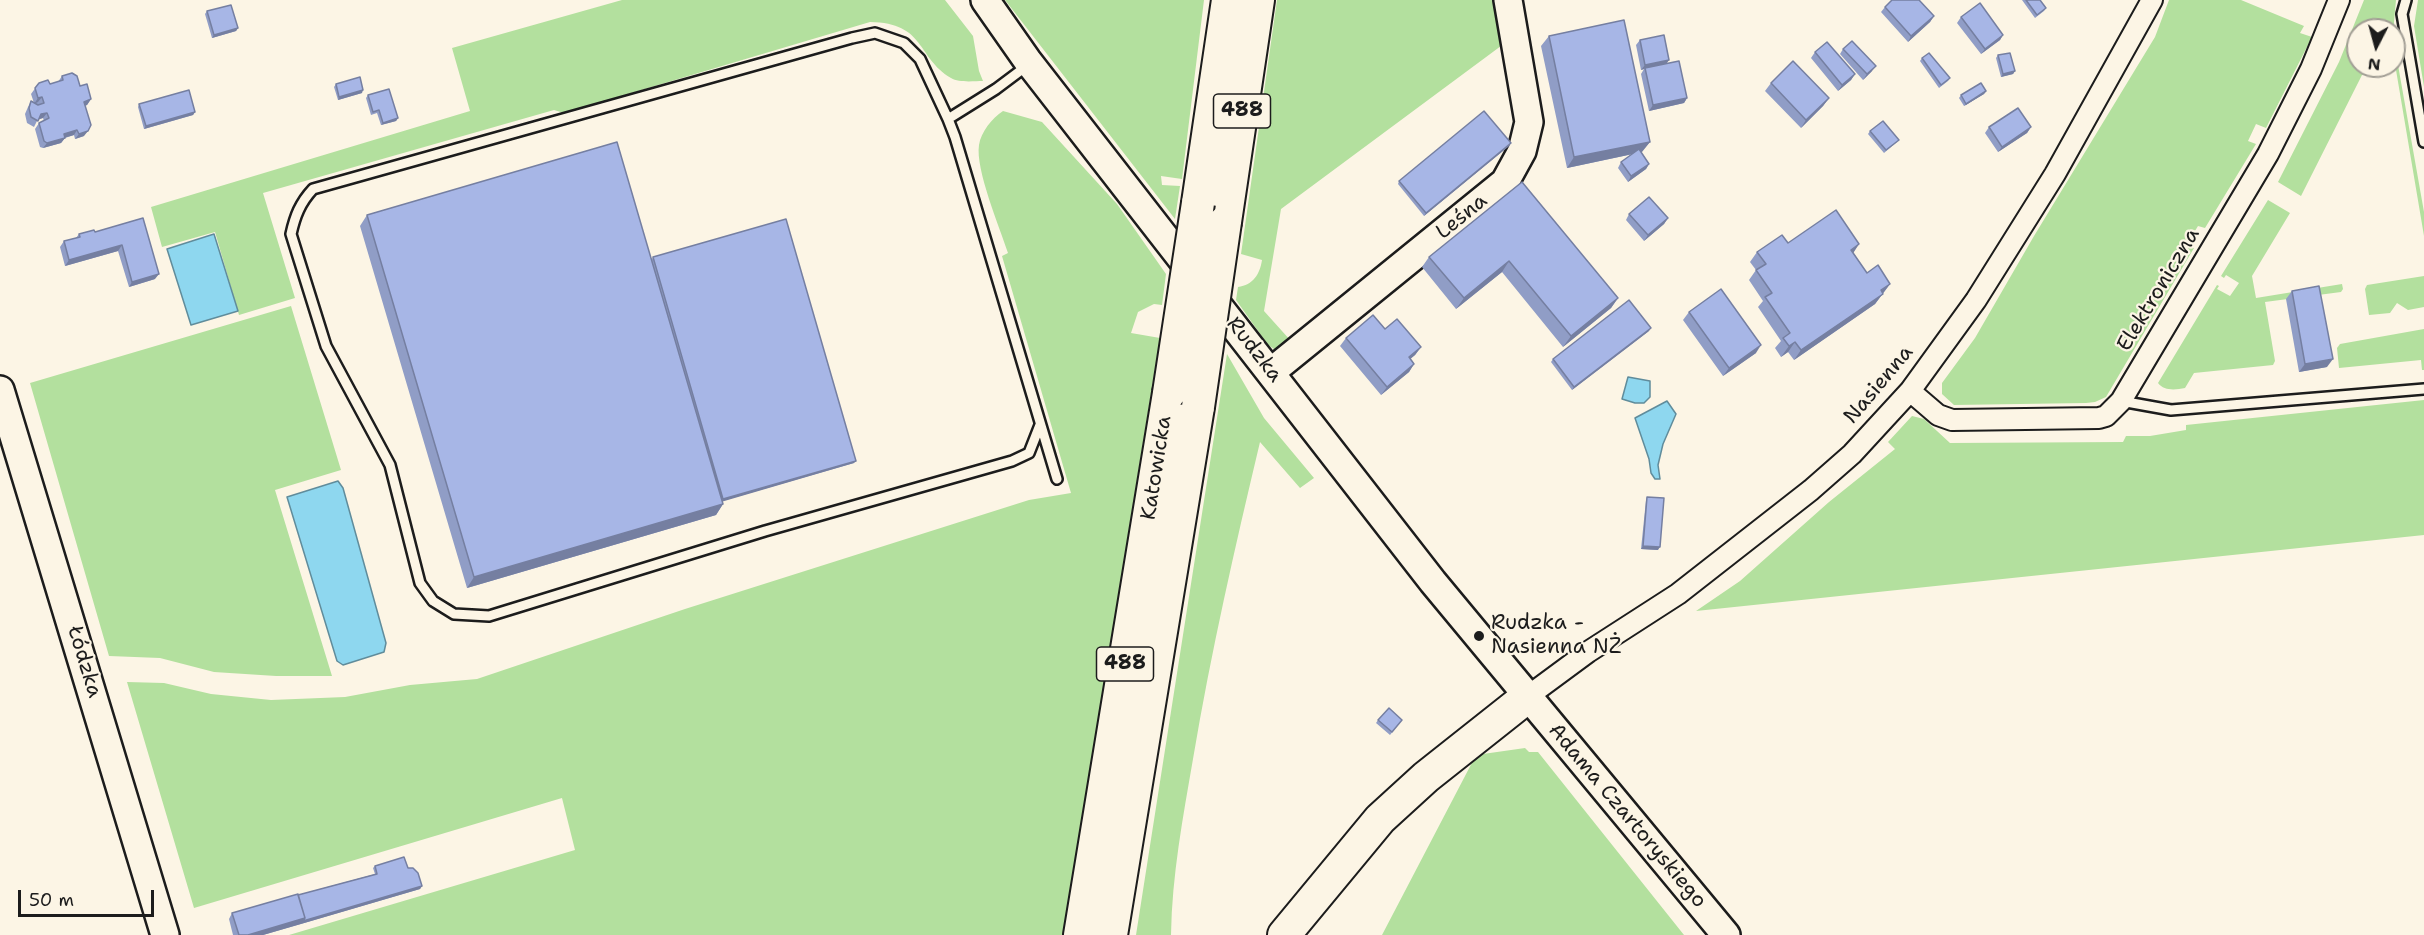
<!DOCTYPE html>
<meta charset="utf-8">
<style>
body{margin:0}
#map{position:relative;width:2424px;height:935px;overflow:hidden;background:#fcf5e5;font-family:"Shantell Sans",sans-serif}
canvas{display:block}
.north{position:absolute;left:2346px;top:18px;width:60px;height:60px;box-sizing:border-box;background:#fcf5e5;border:2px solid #a29e95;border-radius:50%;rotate:186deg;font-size:16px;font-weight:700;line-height:24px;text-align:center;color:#1c1c1c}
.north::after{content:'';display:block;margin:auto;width:21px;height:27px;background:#1c1c1c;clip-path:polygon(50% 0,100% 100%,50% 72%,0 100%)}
.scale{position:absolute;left:18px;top:890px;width:136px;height:27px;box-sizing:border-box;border:3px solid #1c1c1c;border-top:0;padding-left:8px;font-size:18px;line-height:21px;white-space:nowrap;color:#1c1c1c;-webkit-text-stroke:4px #fcf5e5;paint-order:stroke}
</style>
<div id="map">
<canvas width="2424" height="935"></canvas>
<div class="north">N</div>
<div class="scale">50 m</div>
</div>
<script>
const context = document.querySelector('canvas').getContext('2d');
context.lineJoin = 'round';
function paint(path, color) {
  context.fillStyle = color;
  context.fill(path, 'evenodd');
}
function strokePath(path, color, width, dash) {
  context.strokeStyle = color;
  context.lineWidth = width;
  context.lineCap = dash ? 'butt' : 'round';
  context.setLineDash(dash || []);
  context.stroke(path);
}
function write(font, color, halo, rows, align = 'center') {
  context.font = font + ' "Shantell Sans",sans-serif';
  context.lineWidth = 4.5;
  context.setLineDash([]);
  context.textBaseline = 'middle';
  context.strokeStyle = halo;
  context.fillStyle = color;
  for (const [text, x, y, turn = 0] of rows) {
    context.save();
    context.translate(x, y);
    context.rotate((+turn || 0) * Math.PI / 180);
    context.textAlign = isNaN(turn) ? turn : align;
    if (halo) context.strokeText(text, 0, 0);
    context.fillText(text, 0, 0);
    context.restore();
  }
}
paint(new Path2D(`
 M622 0H945L973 36 979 71 983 81C974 81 959 83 951 78 916 57 926 23 870 22L564 113 554 110 263 193 295 298 239 315 215 232 162 247 151 207 470 111 452 48Z
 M1005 0H1204L1182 179 1161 176 1162 185 1180 186 1175 219Z
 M1277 0H1497L1505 43 1281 209 1264 311 1291 341 1277 351 1268 345 1236 300 1238 287C1253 285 1260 274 1262 260L1241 254Z
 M2169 0H2241L2304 26 2300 33 2312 37 2266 128 2256 124 2248 141 2256 144 2205 228 2198 226 2187 244 2194 248 2106 397 2095 402 2086 403 1954 405 1942 394V383L1975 338 2034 236 2155 37Z
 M2364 0H2396L2394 22 2395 48 2424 212V236L2396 70 2362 75 2301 196 2278 182 2339 62ZM2358 30H2394V66H2358Z
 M2418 0H2424V87L2414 26Z
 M1003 111 1042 122 1117 204 1166 274 1162 305 1154 304 1138 312 1131 333 1160 338 1063 935H289L575 850 562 798 194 908 127 682 164 683 211 694 271 700 345 697 410 685 477 679 685 609 1029 500 1071 493 1002 256 1008 253C1000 228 975 169 979 145 981 132 992 118 1003 111Z
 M2268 200 2290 213 2252 276 2256 298 2342 284 2343 289 2341 292 2265 302 2275 361 2273 365 2194 373 2185 388C2175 390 2164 391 2158 383L2217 285 2219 286 2217 289 2230 296 2239 283 2226 275 2224 278 2221 276Z
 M2424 276V307L2408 310 2397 303 2390 313 2369 315 2365 289 2367 285Z
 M291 306 341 470 275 490 332 676H276L214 672 160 658 109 656 30 383Z
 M2424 329V370H2422L2421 360 2339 368 2337 348 2340 344Z
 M1227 354 1264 418 1314 478 1300 488 1260 442C1235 547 1211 652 1193 759 1183 817 1172 875 1171 935H1136Z
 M2424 400V535L1696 611 1740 581 1829 502 1895 449 1888 442 1912 416 1924 419 1950 443 2123 442 2126 436H2150L2186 430V425Z
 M1525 748 1529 752H1538L1684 935H1382L1476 755Z`), '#b3e09e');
const water = new Path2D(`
 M214 234 238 311 191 325 167 249Z
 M1628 377 1650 381V397L1644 403H1635L1622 399Z
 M1667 401 1676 414 1663 444 1658 465 1660 479H1655L1651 473 1649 459 1635 418Z
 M338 481 343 488 386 643 384 652 343 665 337 661 287 497Z`);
paint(water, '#8ed7ef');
strokePath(water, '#608c9b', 1.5);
const lane = new Path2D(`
 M2406 0 2402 14 2424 142
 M948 119 996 89 1028 65
 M2121 401 2171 410 2424 389
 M1040 425 1029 453 1012 461 765 531 489 616 454 614 433 601 420 583 390 465 326 346 291 234C295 216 300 203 313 189L852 38 875 33 904 43 920 59 948 119 955 137 1057 479`);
const street = new Path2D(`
 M1910 391 1938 415 1952 420 2099 418 2106 416 2121 401 2268 154 2311 69 2339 0
 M1527 697 1588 652 1678 594 1811 490 1852 454 1910 391 1976 300 2055 174 2152 0`);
const secondary = new Path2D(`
 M985 0 1027 60 1433 582 1726 935
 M1271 372 1505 182 1522 151 1529 122 1508 0
 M0 390 165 935`);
const primary = new Path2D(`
 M1198 203 1228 0
 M1225 222 1258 0
 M1080 935 1169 393
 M1111 935 1198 407
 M1284 935 1380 819 1426 777 1527 697`);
strokePath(lane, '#1c1c1c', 14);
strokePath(street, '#1c1c1c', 24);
strokePath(secondary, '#1c1c1c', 32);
strokePath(primary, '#1c1c1c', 36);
strokePath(lane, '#fcf5e5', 9);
strokePath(street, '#fcf5e5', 20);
strokePath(secondary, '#fcf5e5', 27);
strokePath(primary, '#fcf5e5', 32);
const primaryBridge = new Path2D(`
 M1169 393 1198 203
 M1198 407 1225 222`);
strokePath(primaryBridge, '#1c1c1c', 36, []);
strokePath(primaryBridge, '#fcf5e5', 32);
paint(new Path2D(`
 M2022 0H2040L2046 8 2044 11 2035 18Z
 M1885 7 1934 16 1930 22 1908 42 1881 12Z
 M207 11 238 28 236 31 212 38 205 14Z
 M1961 17 2003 35 2000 40 1981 54 1957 23Z
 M1549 36 1650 142 1641 152 1649 164 1646 169 1628 182 1618 168 1621 162 1633 154 1567 168 1541 46Z
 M1640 40 1666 64 1687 98 1684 103 1649 111 1641 74 1644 69 1641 70 1636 45Z
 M1843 49 1872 71 1863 80 1840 54Z
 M1815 52 1855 74 1851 80 1838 91 1811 58Z
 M1998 55 2015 71 2013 74 2001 77 1996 58Z
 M1922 58 1950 78 1948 81 1939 88 1920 61Z
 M62 76 80 86 91 99 87 105 85 106 84 136 75 139 74 135 65 138 61 143 43 148 40 147 35 129 39 123 44 121 43 118 38 119 34 127 27 123 25 114 28 107 31 101 34 103 31 94 39 83 50 84 58 82Z
 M1771 83 1829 98 1823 106 1801 128 1765 91Z
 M336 84 362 93 338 100 334 87Z
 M1986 91 1984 94 1964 106 1959 98 1961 95Z
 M368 95 398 118 396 121 381 125 377 113 371 115 366 98Z
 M139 104 195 112 193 115 144 129 138 107Z
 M1989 127H2031L2027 133 1998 152 1985 133Z
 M1870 131 1897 142 1884 153 1868 134Z
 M1511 143 1509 146 1424 216 1398 184 1399 181Z
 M1522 182 1618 298 1611 308 1563 347 1502 272 1456 309 1422 267 1429 257Z
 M1629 214 1668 218 1664 224 1644 241 1626 220Z
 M367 215 652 259 653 257 854 463 722 501 723 504 716 515 467 588 360 226Z
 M143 218 155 279 129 287 118 251 65 266 60 247 64 241 76 238 79 234 95 232Z
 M1788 243 1859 244 1853 252 1867 273 1890 284 1875 304 1794 360 1788 352 1781 357 1775 348 1781 341 1758 307 1763 301 1749 280 1756 270 1750 262 1757 252Z
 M2292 291 2327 367 2299 372 2286 299Z
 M1689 312 1756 353 1723 376 1683 320Z
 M1385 329 1421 347 1415 355 1410 359 1414 364 1409 372 1381 395 1340 346 1346 338Z
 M1649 331 1572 390 1551 362 1553 359Z
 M1647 497 1658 550 1641 549 1646 500Z
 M1378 720H1402L1390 735 1376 723Z
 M375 866 408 868 422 886 420 889 263 935H233L229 919 232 913 375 874 373 868Z`), '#909dc6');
paint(new Path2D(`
 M1934 16 1930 22 1908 42 1911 36Z
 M238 28 236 31 212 38 214 35Z
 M2003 35 2000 40 1981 54 1985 49Z
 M1669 60 1665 66 1645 68 1644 69 1641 70 1645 65Z
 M1876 66 1872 71 1863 80 1867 74Z
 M2015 71 2013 74 2001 77 2003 74Z
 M1855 74 1851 80 1838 91 1842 85Z
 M363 90 362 93 338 100 339 97Z
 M1986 91 1984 94 1964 106 1966 104Z
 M42 97 38 102 34 104 38 98Z
 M1687 98 1684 103 1649 111 1653 105Z
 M1829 98 1823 106 1801 128 1806 120Z
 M91 99 87 105 80 107 84 102Z
 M195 112 193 115 144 129 146 126Z
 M47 113 43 118 37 120 41 114Z
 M398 118 396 121 381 125 383 123Z
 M2031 127 2027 133 1998 152 2002 147Z
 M77 130 74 135 60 139 64 134Z
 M88 131 84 136 75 139 79 134Z
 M65 138 61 143 43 148 47 143Z
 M1650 142 1642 152 1567 168 1574 157Z
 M1511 143 1509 146 1424 216 1426 213Z
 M1649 164 1646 169 1628 182 1631 176Z
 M1668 218 1664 224 1644 241 1648 235Z
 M1859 244 1852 255 1851 250Z
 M122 245 118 251 65 266 69 260Z
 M1509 261 1502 272 1456 309 1464 298Z
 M159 274 155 279 129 287 132 282Z
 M1890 284 1875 304 1794 360 1801 350Z
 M1618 298 1611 308 1563 347 1571 336Z
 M1651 328 1649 331 1572 390 1574 387Z
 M1795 342 1788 352 1781 357 1789 346Z
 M1761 345 1756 353 1723 376 1729 368Z
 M1421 347 1415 355 1403 365 1409 357Z
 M2333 359 2327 367 2299 372 2305 364Z
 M1414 364 1409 372 1381 395 1387 387Z
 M856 461 854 463 721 502 723 499Z
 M723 504 716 515 467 588 474 577Z
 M1643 546 1660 547 1658 550 1641 549Z
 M422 886 420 889 301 924 303 921Z
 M305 918 301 924 263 935H248Z`), '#757fa1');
const building = new Path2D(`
 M1892 0H1919L1934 16 1911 36 1885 7Z
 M2026 0H2040L2046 8 2037 15Z
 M1980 3 2003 35 1985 49 1961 17Z
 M231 5 238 28 214 35 207 11Z
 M1624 20 1650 142 1574 157 1549 36Z
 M1664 35 1669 60 1645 65 1640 40Z
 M1852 41 1876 66 1867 74 1843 49Z
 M1827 42 1855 74 1842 85 1815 52Z
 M1929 53 1950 78 1941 85 1922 58Z
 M2010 53 2015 71 2003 74 1998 55Z
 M1679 61 1687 98 1653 105 1645 68Z
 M1793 61 1829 98 1806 120 1771 83Z
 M72 73 77 76 80 86 87 84 91 99 84 102 91 125 88 131 79 134 77 130 64 134 65 138 47 143 44 141 39 123 49 118 47 113 41 114 38 121 31 117 29 108 31 101 38 105 44 103 42 97 38 98 35 88 39 83 48 80 50 84 63 80 62 76Z
 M360 77 363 90 339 97 336 84Z
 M1981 83 1986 91 1966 104 1961 95Z
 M389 89 398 118 383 123 379 110 373 112 368 95Z
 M189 90 195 112 146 126 139 104Z
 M2018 108 2031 127 2002 147 1989 127Z
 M1484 111 1511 143 1426 213 1399 181Z
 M1883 121 1899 140 1886 150 1870 131Z
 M617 142 723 504 474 577 367 215Z
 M1639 149 1649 164 1631 176 1621 162Z
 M1522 182 1618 298 1571 336 1509 261 1464 298 1429 257Z
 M1649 197 1668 218 1648 235 1629 214Z
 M1836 210 1859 244 1851 250 1867 273 1878 265 1890 284 1881 290 1883 294 1801 350 1795 342 1789 346 1783 338 1790 333 1765 297 1772 293 1756 270 1766 264 1757 252 1782 235 1788 243Z
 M143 218 159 274 132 282 122 245 69 260 64 241 80 237 79 234 94 230 95 232Z
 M786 219 856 461 723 499 653 257Z
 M2319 286 2333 359 2305 364 2292 291Z
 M1721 289 1761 345 1729 368 1689 312Z
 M1629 300 1651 328 1574 387 1553 359Z
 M1373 315 1385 329 1397 319 1421 347 1409 357 1414 364 1387 387 1346 338Z
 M1647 497 1664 498 1660 547 1643 546Z
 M1389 708 1402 720 1392 732 1378 720Z
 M404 857 408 868H413L418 873 422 886 303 921 305 918 298 895 377 874 375 866Z
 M298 894 305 918 248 935H239L232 913Z`);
paint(building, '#a7b6e6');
strokePath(building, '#757fa1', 1.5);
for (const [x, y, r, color] of [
 [1479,636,6,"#1c1c1c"]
]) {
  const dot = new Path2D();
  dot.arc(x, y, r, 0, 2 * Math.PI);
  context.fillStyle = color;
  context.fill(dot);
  strokePath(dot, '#fcf5e5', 2);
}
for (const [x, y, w] of [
 [1242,111,57],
 [1125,664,57]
]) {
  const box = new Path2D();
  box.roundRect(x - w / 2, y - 17, w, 34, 4.5);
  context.fillStyle = '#fcf5e5';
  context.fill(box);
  strokePath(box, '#1c1c1c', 1.5);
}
write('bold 20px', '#1c1c1c', null, [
 ["488",1242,111],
 ["488",1125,664]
]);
write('21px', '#1c1c1c', '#fcf5e5', [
 ["Leśna",1462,217,-39],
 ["Elektroniczna",2159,290,-59],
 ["Rudzka",1254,350,52],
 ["Nasienna",1879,385,-50],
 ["Katowicka",1157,468,-81],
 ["Łódzka",84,662,73],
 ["Adama Czartoryskiego",1627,816,50]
]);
write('21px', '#1c1c1c', '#fcf5e5', [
 ["Rudzka -",1491,624],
 ["Nasienna NŻ",1491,648]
], 'left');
</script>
